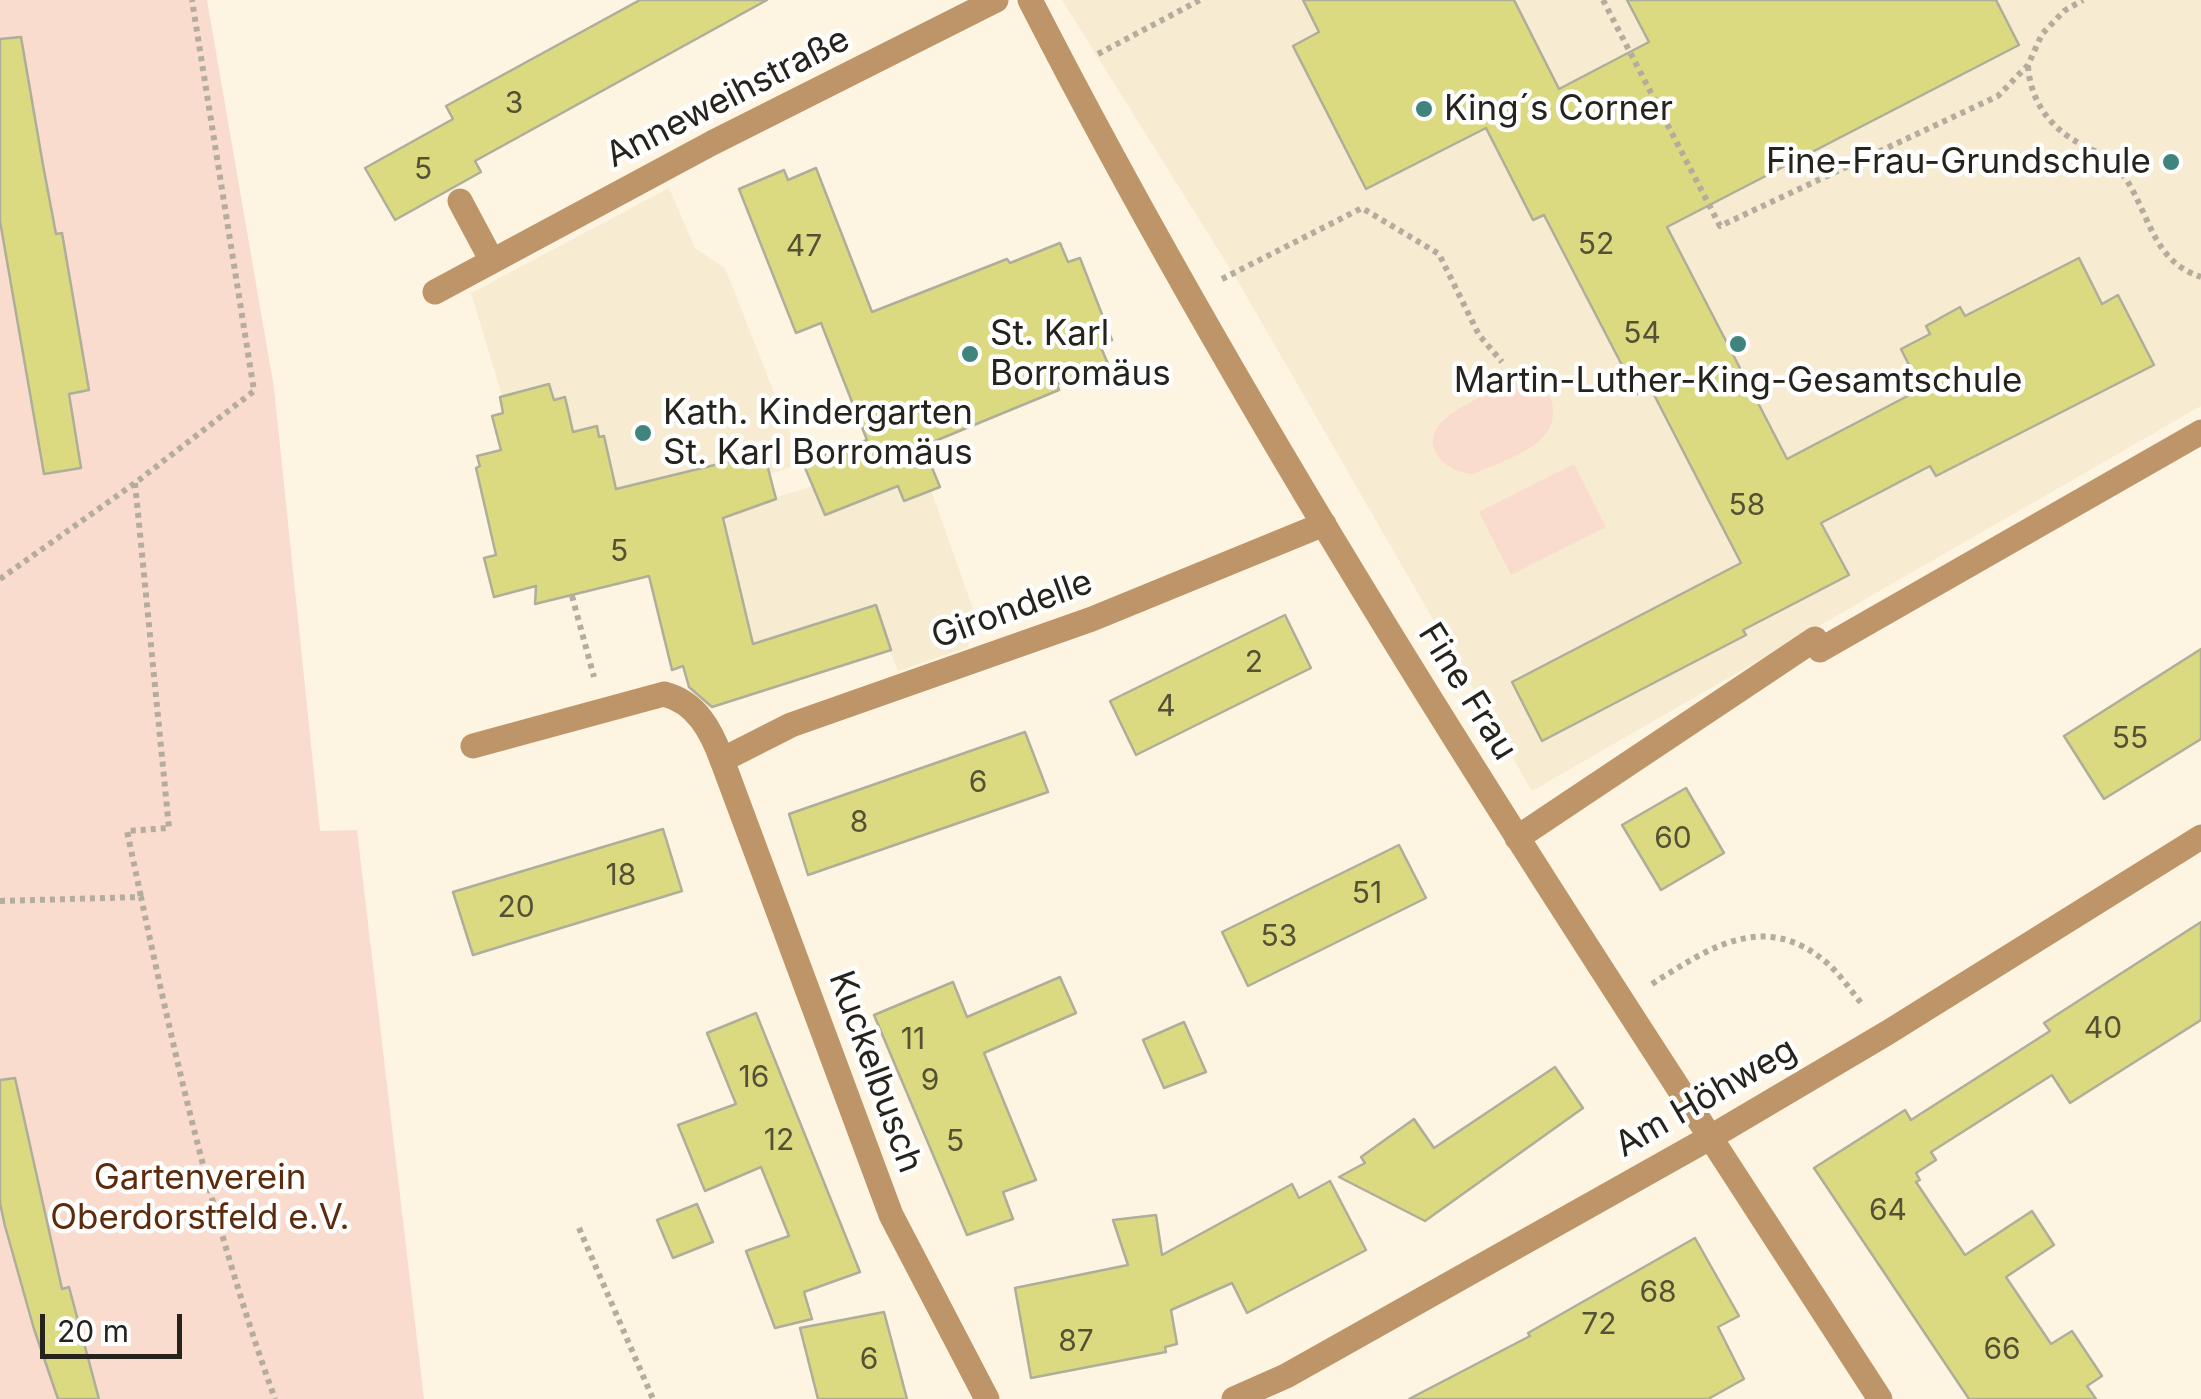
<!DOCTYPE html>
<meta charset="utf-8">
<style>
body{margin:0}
#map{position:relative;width:2201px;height:1399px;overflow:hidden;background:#fdf5e2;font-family:Inter,sans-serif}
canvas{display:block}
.scale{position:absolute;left:40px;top:1314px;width:142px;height:45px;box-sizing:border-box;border:5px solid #26231c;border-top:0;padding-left:12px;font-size:30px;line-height:35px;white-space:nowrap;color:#26231c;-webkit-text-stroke:8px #fff;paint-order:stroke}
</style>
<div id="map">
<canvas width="2201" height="1399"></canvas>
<div class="scale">20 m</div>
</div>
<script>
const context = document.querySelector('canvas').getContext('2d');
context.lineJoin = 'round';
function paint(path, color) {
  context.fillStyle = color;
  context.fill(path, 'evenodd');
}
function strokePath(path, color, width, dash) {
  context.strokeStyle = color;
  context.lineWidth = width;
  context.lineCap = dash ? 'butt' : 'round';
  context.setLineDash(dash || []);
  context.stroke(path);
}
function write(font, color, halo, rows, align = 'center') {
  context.font = font + ' Inter,sans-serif';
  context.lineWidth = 9;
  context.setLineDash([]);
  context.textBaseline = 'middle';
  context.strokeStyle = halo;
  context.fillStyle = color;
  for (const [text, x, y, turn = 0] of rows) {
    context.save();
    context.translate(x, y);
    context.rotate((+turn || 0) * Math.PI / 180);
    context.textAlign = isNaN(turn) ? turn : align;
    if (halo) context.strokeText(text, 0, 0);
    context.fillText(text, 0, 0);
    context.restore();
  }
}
paint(new Path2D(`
 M1062 0H2201V406L1532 791 1239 283Z
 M669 188 695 248 725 268 802 463 770 474 777 497 813 486 825 515 899 487 931 490 973 609 968 647 898 671 890 651 697 712 683 667 672 670 645 560 614 585 535 604 537 601 534 587 494 597 484 558 524 548 487 496 482 497 476 468 479 466 477 456 501 450 492 416 503 412 502 396 471 293Z`), '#f7ebd1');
paint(new Path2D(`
 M0 0H207L274 388 320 831 357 830 424 1399H0Z
 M1531 381C1545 388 1553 395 1553 412 1554 448 1500 461 1474 474 1443 473 1416 442 1446 418 1464 403 1508 382 1531 381Z
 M1574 464 1606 527 1511 575 1479 512Z`), '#f9dccd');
const building = new Path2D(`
 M640 0H767L475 161 481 172 395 220 365 168 453 119 446 106Z
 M1303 0H1514L1559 89 1649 42 1627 0H1996L2019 45 1667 227 1787 459 1921 389 1901 349 1930 334 1926 326 1960 307 1965 316 2079 258 2102 304 2118 295 2154 365 1936 476 1930 466 1821 523 1849 575 1743 630 1746 635 1542 741 1512 682 1741 563 1650 387 1637 394 1544 215 1533 220 1486 128 1366 189 1293 46 1319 32Z
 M21 37 43 165 56 234 62 233 89 390 69 394 81 468 44 474 0 221V39Z
 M816 168 872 312 1007 259 1010 263 1060 243 1068 262 1080 258 1112 340 1100 345 1108 364 1057 384 1059 390 923 446 940 487 904 501 898 486 825 515 803 463 867 440 821 323 796 333 739 189 784 170 788 180Z
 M549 384 554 400 565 397 573 432 597 426 599 437 604 436 616 489 764 453 776 499 723 518 753 644 876 605 891 650 712 707 689 687 683 666 672 670 649 576 535 604 536 586 494 597 484 558 496 555 476 468 480 466 477 456 501 450 492 416 503 413 500 397Z
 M1285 615 1311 668 1136 755 1110 701Z
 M2201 649V739L2104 799 2064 736Z
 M1025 732 1048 792 808 875 789 814Z
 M1686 788 1724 853 1661 890 1622 825Z
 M663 829 682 891 473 955 453 892Z
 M1399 845 1426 898 1248 986 1222 932Z
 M2201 922V1020L2070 1103 2052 1075 1931 1152 1936 1160 1916 1173 1920 1180 1916 1182 1965 1255 2032 1211 2054 1245 2006 1277 2051 1344 2072 1331 2102 1376 2087 1386 2096 1399H1969L1814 1168 1905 1110 1911 1120 2050 1031 2044 1023Z
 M1060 977 1076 1013 984 1053 1036 1180 1003 1192 1013 1219 967 1235 874 1015 953 982 967 1017Z
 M756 1013 860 1272 804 1292 812 1319 775 1328 746 1251 789 1236 761 1167 705 1191 678 1125 736 1104 707 1033Z
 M1184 1022 1206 1072 1164 1088 1143 1040Z
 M1555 1067 1583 1108 1425 1221 1339 1177 1365 1163 1361 1157 1414 1119 1434 1148Z
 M15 1078 62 1289 69 1287 99 1399H58L34 1329 5 1226 0 1203V1080Z
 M1330 1181 1366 1250 1247 1313 1232 1283 1171 1310 1177 1344 1165 1347 1166 1352 1031 1378 1015 1288 1128 1265 1113 1220 1156 1215 1162 1255 1292 1184 1299 1198Z
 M697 1204 713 1242 673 1258 657 1220Z
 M1695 1238 1739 1316 1718 1327 1744 1379 1708 1399H1409L1530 1336 1528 1333Z
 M884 1312 907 1399H818L800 1328Z`);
paint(building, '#dcda81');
strokePath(building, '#aeae9b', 2.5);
strokePath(new Path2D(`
 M1603 0 1720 226 1998 96 2028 65 2042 34 2064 11 2083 0
 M1098 54 1200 0
 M2028 66C2030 95 2044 120 2069 137 2091 152 2107 151 2124 176 2150 214 2152 261 2201 277
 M1222 279 1362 208 1439 254 1479 335 1502 362
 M135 483 169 828 127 831 141 897
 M0 579 135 483 254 391 192 0
 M572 596 594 677
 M0 901 141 897C177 1067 216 1236 275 1399
 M1652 984C1710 947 1765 910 1827 963 1840 974 1851 991 1862 1004
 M579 1228 653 1399`), '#b4ad9e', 6, [5, 5]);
strokePath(new Path2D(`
 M473 746 664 694C696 702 711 730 722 760
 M1517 838 1815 639 1820 650 2201 432`), '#be9569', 25);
strokePath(new Path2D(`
 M1030 0C1279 486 1584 941 1880 1399
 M460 201 492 261
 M435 292 712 143 996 0
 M987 1399 891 1215 722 760 791 725 1092 619 1324 524
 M1234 1399 1286 1376 1711 1137 1887 1033 2201 837`), '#be9569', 25);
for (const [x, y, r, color] of [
 [1424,109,10,"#3f857e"],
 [2171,162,10,"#3f857e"],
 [1738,344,10,"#3f857e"],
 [970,354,10,"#3f857e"],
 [643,433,10,"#3f857e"]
]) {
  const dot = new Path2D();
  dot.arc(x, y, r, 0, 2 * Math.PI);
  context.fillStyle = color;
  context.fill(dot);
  strokePath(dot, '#fff', 4);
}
write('30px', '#545135', null, [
 ["3",514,104],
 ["5",423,170],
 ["52",1596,245],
 ["47",804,247],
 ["54",1642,334],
 ["58",1747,506],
 ["5",619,552],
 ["2",1254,663],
 ["4",1166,707],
 ["55",2130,739],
 ["6",978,783],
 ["8",859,823],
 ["60",1673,839],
 ["18",621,876],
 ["51",1367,894],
 ["20",516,908],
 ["53",1279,937],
 ["40",2103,1029],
 ["11",913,1040],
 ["16",754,1078],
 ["9",930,1081],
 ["12",779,1141],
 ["5",955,1142],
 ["64",1888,1211],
 ["68",1658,1293],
 ["72",1599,1325],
 ["87",1076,1342],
 ["66",2002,1350],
 ["6",869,1360]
]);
write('35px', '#26231c', '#fff', [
 ["Anneweihstraße",728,98,-27],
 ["Girondelle",1012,610,-20],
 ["Fine Frau",1467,692,58],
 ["Kuckelbusch",875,1072,70],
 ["Am Höhweg",1706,1098,-30]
]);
write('35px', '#26231c', '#fff', [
 ["King´s Corner",1444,109],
 ["Fine-Frau-Grundschule",2151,162,"right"],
 ["St. Karl",990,334],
 ["Borromäus",990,374],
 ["Martin-Luther-King-Gesamtschule",1738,381,"center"],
 ["Kath. Kindergarten",663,413],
 ["St. Karl Borromäus",663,453]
], 'left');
write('35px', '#5d2a0c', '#fff', [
 ["Gartenverein",200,1178],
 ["Oberdorstfeld e.V.",200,1218]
]);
</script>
